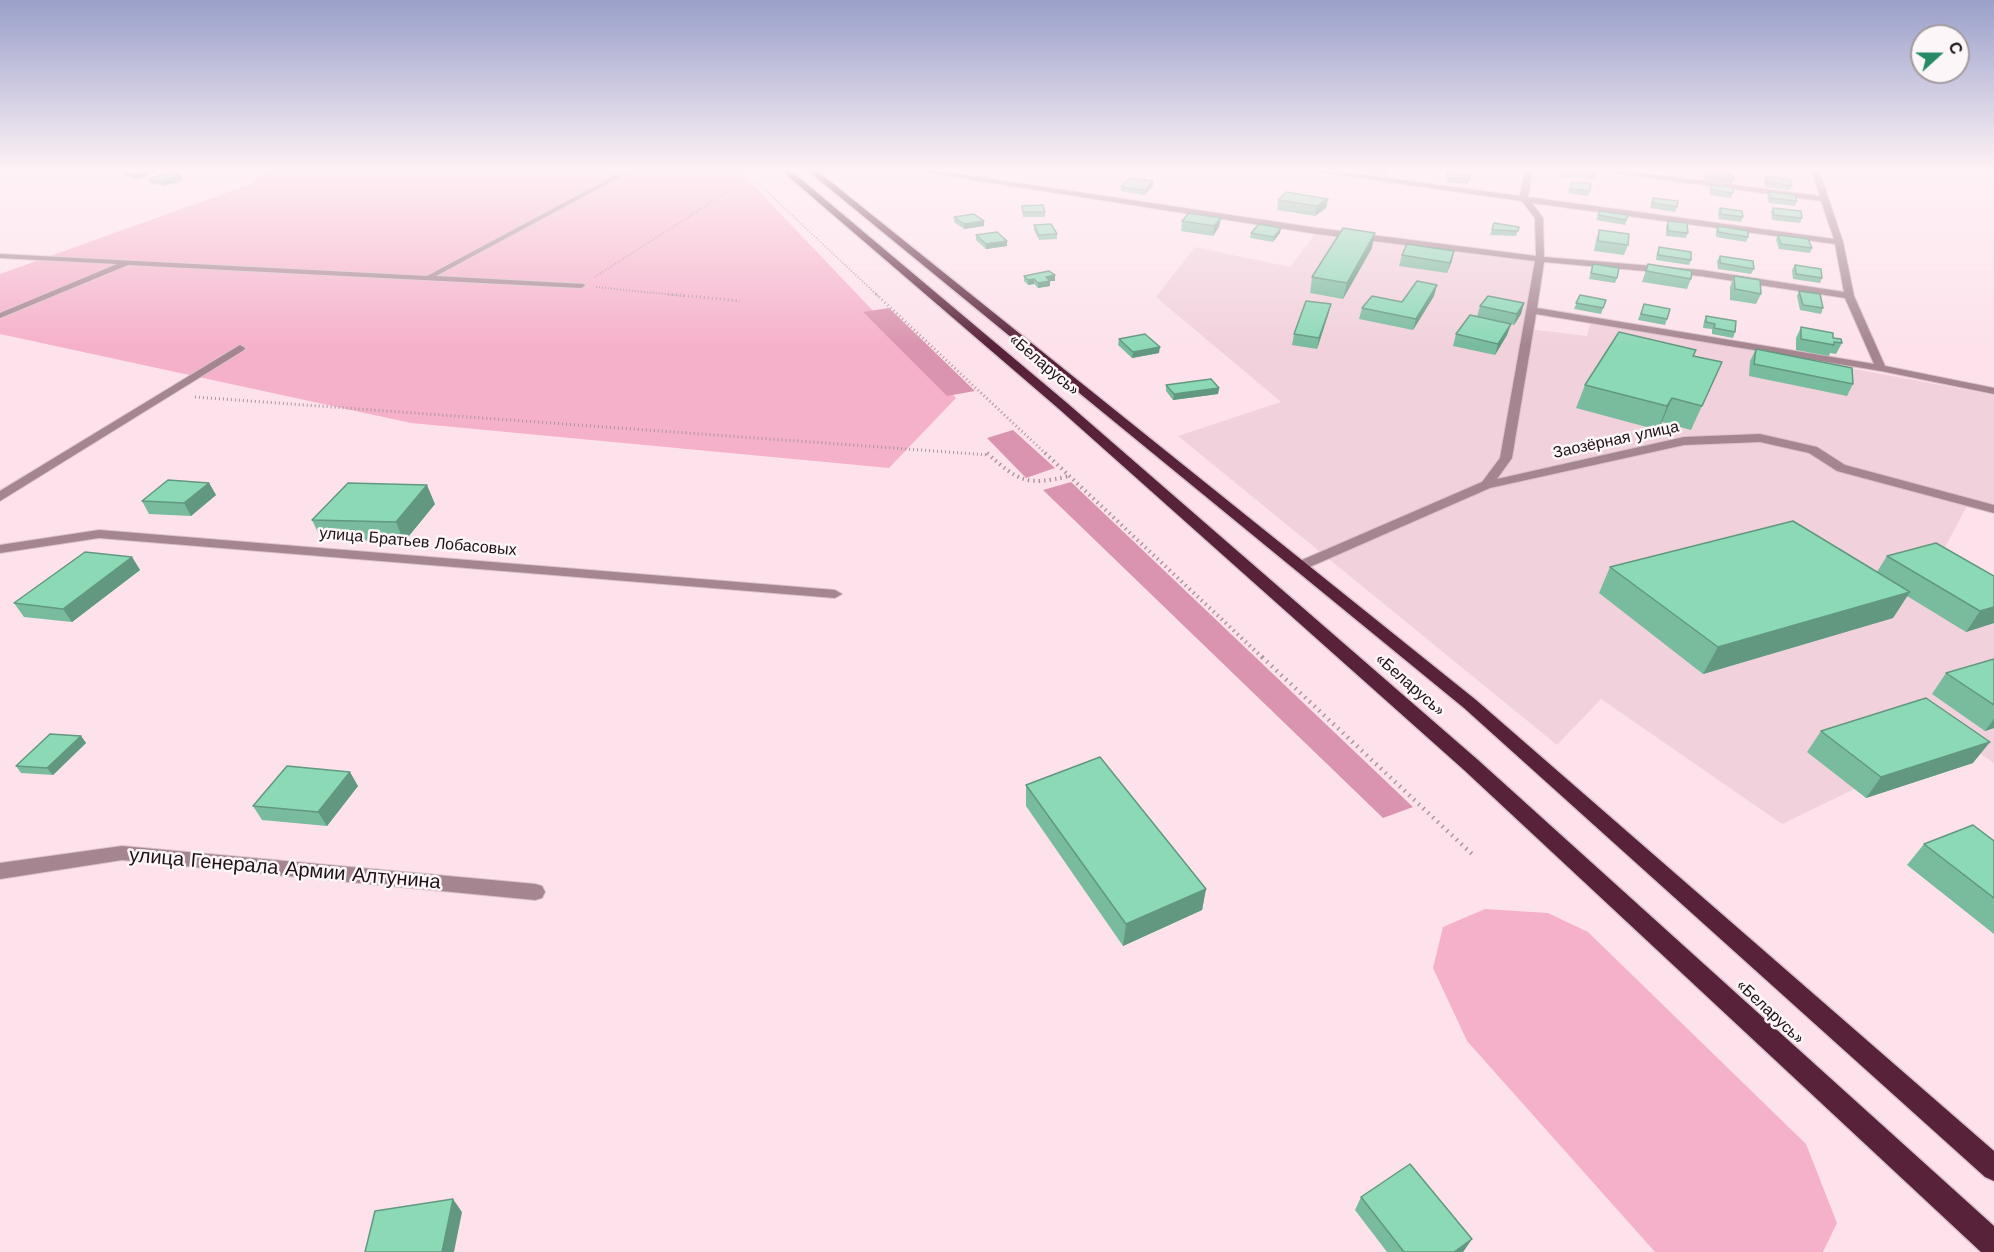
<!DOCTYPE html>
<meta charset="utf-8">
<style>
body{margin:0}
#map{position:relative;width:1994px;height:1252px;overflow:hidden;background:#fde2ec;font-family:"Work Sans",sans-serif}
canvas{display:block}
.north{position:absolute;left:1910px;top:24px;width:60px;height:60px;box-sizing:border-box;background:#fdf6f8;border:2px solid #a39b9e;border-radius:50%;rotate:69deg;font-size:16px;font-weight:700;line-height:24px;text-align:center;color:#1d1216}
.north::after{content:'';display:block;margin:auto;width:21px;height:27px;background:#258a65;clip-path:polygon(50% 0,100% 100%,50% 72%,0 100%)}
</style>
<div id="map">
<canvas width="1994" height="1252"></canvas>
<div class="north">С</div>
</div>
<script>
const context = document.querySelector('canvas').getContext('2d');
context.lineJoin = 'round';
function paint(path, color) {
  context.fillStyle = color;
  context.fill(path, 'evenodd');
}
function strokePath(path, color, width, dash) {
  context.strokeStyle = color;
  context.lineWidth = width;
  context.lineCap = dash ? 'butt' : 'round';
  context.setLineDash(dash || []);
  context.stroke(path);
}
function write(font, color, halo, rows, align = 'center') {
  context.font = font + ' "Work Sans",sans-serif';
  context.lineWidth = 5;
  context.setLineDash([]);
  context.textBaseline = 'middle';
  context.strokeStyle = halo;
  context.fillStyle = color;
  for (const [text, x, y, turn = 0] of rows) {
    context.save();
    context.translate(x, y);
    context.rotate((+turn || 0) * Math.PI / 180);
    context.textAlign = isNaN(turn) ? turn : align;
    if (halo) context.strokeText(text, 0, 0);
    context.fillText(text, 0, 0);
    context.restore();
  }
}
paint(new Path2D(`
 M1317 231 1540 259 1529 329 1587 336 1591 320 1994 395V509L1969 502 1935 566 1994 584V763L1958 739 1782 824 1601 699 1557 745 1178 436 1281 402 1156 297 1195 247 1290 267Z`), '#f1d1dc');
paint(new Path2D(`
 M266 170H739L956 398 889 468 411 423 0 334V274L248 185Z
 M1485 909 1548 913 1588 932 1806 1144 1837 1223 1823 1252H1655L1467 1041 1433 968 1443 927Z`), '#f5b1ca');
paint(new Path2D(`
 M889 308 975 391 947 396 863 312Z
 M1013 430 1055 468 1026 478 987 438Z
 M1071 482 1413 807 1383 818 1043 490Z`), '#da94af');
const service = new Path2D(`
 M625 170H633L436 276 584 284 585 286 581 288 128 265 0 318V313L117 264 0 258V254L427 276Z`);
const minor = new Path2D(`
 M910 170H931L1317 228 1536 256 1535 218 1522 201 1305 170H1327L1520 196 1525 170H1533L1528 197 1834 239 1821 201 1593 170H1617L1820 196 1811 170H1819L1843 242 1854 296 1885 366 1994 388V394L1881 371 1536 314 1512 458 1497 479 1684 437 1760 434 1817 447 1845 465 1994 505V513L1837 471 1809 453 1760 442 1684 445 1490 488 1305 569H1295L1293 566 1295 563 1482 482 1500 458 1535 261 1317 234ZM1532 203 1835 244 1844 292 1701 270 1544 257 1543 218ZM1544 262 1701 276 1845 298 1874 364 1537 308Z
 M240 345 245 348 244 350 0 501V491Z
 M99 530 835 590 842 594 835 598 99 538 0 553V545Z
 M122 846 535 884 542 886 545 892 542 898 535 900 122 860 0 879V863Z`);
const trunk = new Path2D(`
 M781 170H790L1067 403 1478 760 1994 1226V1252H1981L1464 770 1059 409Z
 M807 170H816L1476 700 1994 1151V1181L1985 1177 1464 708Z`);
strokePath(service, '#d9c1ca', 2);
strokePath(minor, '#d9c1ca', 2);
strokePath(trunk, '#d9c1ca', 3);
strokePath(new Path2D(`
 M744 170 878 296
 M595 277 741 183
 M596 287 684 296`), '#ab969e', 2, [1, 2]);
strokePath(new Path2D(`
 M668 294 740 301
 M876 294 1047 455
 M195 397 989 455`), '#ab969e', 3, [1, 3]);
strokePath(new Path2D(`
 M987 453C1019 482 1027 486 1069 476
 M1045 453 1264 659`), '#ab969e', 4, [1.5, 4]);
strokePath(new Path2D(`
 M1262 657 1473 855`), '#ab969e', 4.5, [1.5, 5]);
paint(service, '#a48590');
paint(minor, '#a48590');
paint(trunk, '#58223a');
paint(new Path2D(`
 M123 170H154L155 172 148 174 149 176 135 180 124 175 121 171Z
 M1357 170H1387L1386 175 1357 172Z
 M1557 170H1599L1596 179 1560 177Z
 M1705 171 1734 179 1732 184 1703 180Z
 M1447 173 1469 179 1468 184 1446 182Z
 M181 175 183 180 164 186 150 183 148 179Z
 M1766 176 1792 186 1790 190 1765 187 1764 181Z
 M1572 182 1590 191 1588 196 1568 193Z
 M1711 185 1733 193 1731 198 1710 195V189Z
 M1153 186 1144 195 1121 191V187Z
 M1769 192 1797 201 1795 206 1769 203 1767 197Z
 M1653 198 1677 207 1675 212 1650 208Z
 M1328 199 1326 208 1315 216 1277 210 1278 200Z
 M1022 206 1045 212V217H1023Z
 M1720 208 1743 217 1741 222 1719 219 1718 213Z
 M1773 208 1802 218 1800 223 1772 220 1771 212Z
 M1600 211 1628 215 1625 225 1596 220Z
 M954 217 984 226 964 229 954 222Z
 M1221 218 1219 227 1213 236 1181 231 1182 221Z
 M1668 221 1688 233 1686 238 1666 236V226Z
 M1494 223 1519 227 1516 236 1490 235Z
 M1034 225 1057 234V239L1039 240 1034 230Z
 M1718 226 1748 237 1746 242 1716 237V231Z
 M1599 230 1628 245 1624 255 1594 251 1596 240Z
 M1251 233H1280L1273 242 1250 238Z
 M976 235 1007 246 986 249 976 240Z
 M1778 235 1812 248 1810 253 1779 249 1776 240Z
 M1659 247 1691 260 1689 265 1656 260 1657 252Z
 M1372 248 1343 299 1310 293 1312 277Z
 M1402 255 1452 261 1447 273 1399 266Z
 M1720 256 1754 269 1751 274 1718 269 1717 261Z
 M1593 264 1617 278 1615 283 1589 279Z
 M1648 264 1691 279 1687 289 1642 282Z
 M1795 265 1822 278 1820 283 1793 279 1792 270Z
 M1055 275V281H1050V286L1038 288 1034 284 1028 285 1024 281V276Z
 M1734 276 1761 294 1756 304 1730 300V287Z
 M1799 291 1823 308 1821 314 1800 310 1797 296Z
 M1580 295 1606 300 1601 314 1574 309Z
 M1434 296 1413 330 1359 319 1362 308 1402 302Z
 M1524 303 1521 314 1514 325 1511 324 1507 335 1495 355 1453 346 1456 334 1477 317 1480 306Z
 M1331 304 1328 315 1317 349 1292 345 1294 334Z
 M1644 304 1667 319 1665 325 1638 320Z
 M1706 316 1735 332 1733 338 1712 334V329L1703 328 1704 321Z
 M1801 327 1833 338 1842 343 1836 354 1830 353 1829 356 1796 350V338Z
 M1119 339 1159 353 1132 358 1118 345Z
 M1756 349 1853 384 1847 396 1749 376 1750 361Z
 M1694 356 1722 362 1691 430 1662 422 1658 430 1576 408 1585 385Z
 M1166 385 1219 388 1218 394 1173 400 1166 391Z
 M209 483 216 495 191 516 149 514 142 501Z
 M435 504 404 542 321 539 312 520Z
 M1887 556 1994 576V623L1966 632 1907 596 1893 618 1703 674 1599 593 1610 567 1877 572Z
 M132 557 140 570 72 622 24 617 14 603Z
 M1994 659V728L1985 731 1932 694 1946 673Z
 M1821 731 1973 763 1866 798 1807 752Z
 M81 736 86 743 53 775 21 773 16 766Z
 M1026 785 1206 889 1202 910 1123 946 1026 806Z
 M358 786 327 826 262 820 253 806Z
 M1994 841V934L1907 865 1924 844Z
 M1361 1197 1472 1239 1463 1252H1387L1355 1210Z`), '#78bb9d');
paint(new Path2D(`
 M144 170H154L155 172 148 174 149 176 135 180 133 175Z
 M181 175 183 180 164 186 162 181Z
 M1153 181V186L1144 195 1145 190Z
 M1328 199 1326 208 1315 216 1317 206Z
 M1221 218 1219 227 1213 236 1214 226Z
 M984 221V226L964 229V224Z
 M1281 228 1280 233 1273 242 1274 237Z
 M1375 233 1372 248 1343 299 1347 283Z
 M1007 241V246L986 249V244Z
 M1454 251 1452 261 1447 273 1450 263Z
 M1055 275V281H1050V286L1038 288V283L1046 277Z
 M1034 279V284L1028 285V280Z
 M1437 285 1434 296 1413 330 1416 319Z
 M1524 303 1521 314 1514 325 1517 314Z
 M1331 304 1328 315 1317 349 1319 338Z
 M1511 324 1507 335 1495 355 1498 344Z
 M1160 347 1159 353 1132 358 1133 352Z
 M1219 388 1218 394 1173 400 1174 394Z
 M1672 398 1662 422 1658 430 1667 406Z
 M209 483 216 495 191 516 184 503Z
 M427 485 435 504 404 542 396 522Z
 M132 557 140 570 72 622 63 609Z
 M1910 592 1893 618 1703 674 1718 647Z
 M1994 607V623L1966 632 1980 611Z
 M1994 719V728L1985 731Z
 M81 736 86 743 53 775 47 768Z
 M1990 742 1973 763 1866 798 1881 777Z
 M350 772 358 786 327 826 318 812Z
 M1206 889 1202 910 1123 946 1126 924Z
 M453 1199 462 1212 454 1252H442Z
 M1472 1239 1463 1252H1454Z`), '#62987f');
const building = new Path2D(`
 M123 170H144L143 171H147L133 175 121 171Z
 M1705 171 1733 175 1734 179 1705 176Z
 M167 173 181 175 162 181 148 179Z
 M1447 173 1469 175V179L1447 178Z
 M1766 176 1791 180 1792 186 1767 182Z
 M1130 178 1153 181 1145 190 1121 187Z
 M1572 182 1591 184 1590 191 1570 189Z
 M1711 185 1733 187V193L1712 190Z
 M1286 192 1328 199 1317 206 1278 200Z
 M1769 192 1795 195 1797 201 1771 198Z
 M1653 198 1678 201 1677 207 1652 203Z
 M1043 205 1045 212H1023L1022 206Z
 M1720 208 1742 211 1743 217 1721 214Z
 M1773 208 1801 211 1802 218 1774 215Z
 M1600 211 1628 215 1626 220 1598 215Z
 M1189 213 1221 218 1214 226 1182 221Z
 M974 214 984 221 964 224 954 217Z
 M1668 221 1687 223 1688 233 1668 231Z
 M1494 223 1519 227 1518 231 1492 230Z
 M1051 224 1057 234 1039 235 1034 225Z
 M1259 224 1281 228 1274 237 1251 233Z
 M1718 226 1748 231V237L1718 232Z
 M1343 228 1375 233 1347 283 1312 277Z
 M1599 230 1629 234 1628 245 1598 241Z
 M997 232 1007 241 986 244 976 235Z
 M1778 235 1808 239 1812 248 1781 244Z
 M1407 244 1454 251 1450 263 1402 255Z
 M1659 247 1691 252V260L1658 255Z
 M1720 256 1753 261 1754 269 1720 263Z
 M1593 264 1619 268 1617 278 1591 273Z
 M1648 264 1692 271 1691 279 1646 271Z
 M1795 265 1821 269 1822 278 1796 274Z
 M1049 271 1055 275 1046 277 1050 281 1038 283 1034 279 1028 280 1024 276Z
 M1734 276 1760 280 1761 294 1735 289Z
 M1417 281 1437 285 1416 319 1362 308 1372 296 1402 302Z
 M1799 291 1820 294 1823 308 1803 305Z
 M1580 295 1606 300 1603 308 1576 303Z
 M1488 296 1524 303 1517 314 1480 306Z
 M1306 301 1331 304 1319 338 1294 334Z
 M1644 304 1670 309 1667 319 1641 314Z
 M1470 315 1511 324 1498 344 1456 334Z
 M1706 316 1736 321 1735 332 1714 328 1715 324 1706 322Z
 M1801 327 1833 333V338L1841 339 1842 343 1834 342V345L1801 339Z
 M1619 332 1696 350 1693 356 1722 362 1702 406 1672 398 1667 406 1585 385Z
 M1145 334 1160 347 1133 352 1119 339Z
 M1756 349 1852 368 1853 384 1754 364Z
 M1211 379 1219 388 1174 394 1166 385Z
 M168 480 209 483 184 503 142 501Z
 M348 483 427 485 396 522 312 520Z
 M1793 521 1910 592 1718 647 1610 567Z
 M1936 543 1994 576V607L1980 611 1887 556Z
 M85 552 132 557 63 609 14 603Z
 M1994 659V705L1946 673Z
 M1926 698 1990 742 1881 777 1821 731Z
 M50 734 81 736 47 768 16 766Z
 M1100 757 1206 889 1126 924 1026 785Z
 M287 766 350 772 318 812 253 806Z
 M1973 825 1994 841V898L1924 844Z
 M1410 1164 1472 1239 1454 1252H1404L1361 1197Z
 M453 1199 442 1252H365L375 1211Z`);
paint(building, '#8cd9b6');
strokePath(building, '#62987f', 1.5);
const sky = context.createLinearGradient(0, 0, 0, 346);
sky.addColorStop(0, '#9aa0ca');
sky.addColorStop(0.49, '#fef2f6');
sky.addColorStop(1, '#fef2f600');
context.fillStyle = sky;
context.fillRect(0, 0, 1994, 346);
write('16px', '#1d1216', '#fdf6f8', [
 ["«Беларусь»",1044,365,40],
 ["Заозёрная улица",1616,440,-12],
 ["улица Братьев Лобасовых",418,542,5],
 ["«Беларусь»",1410,685,41],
 ["«Беларусь»",1770,1012,43]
]);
write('20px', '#1d1216', '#fdf6f8', [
 ["улица Генерала Армии Алтунина",285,869,5]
]);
</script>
